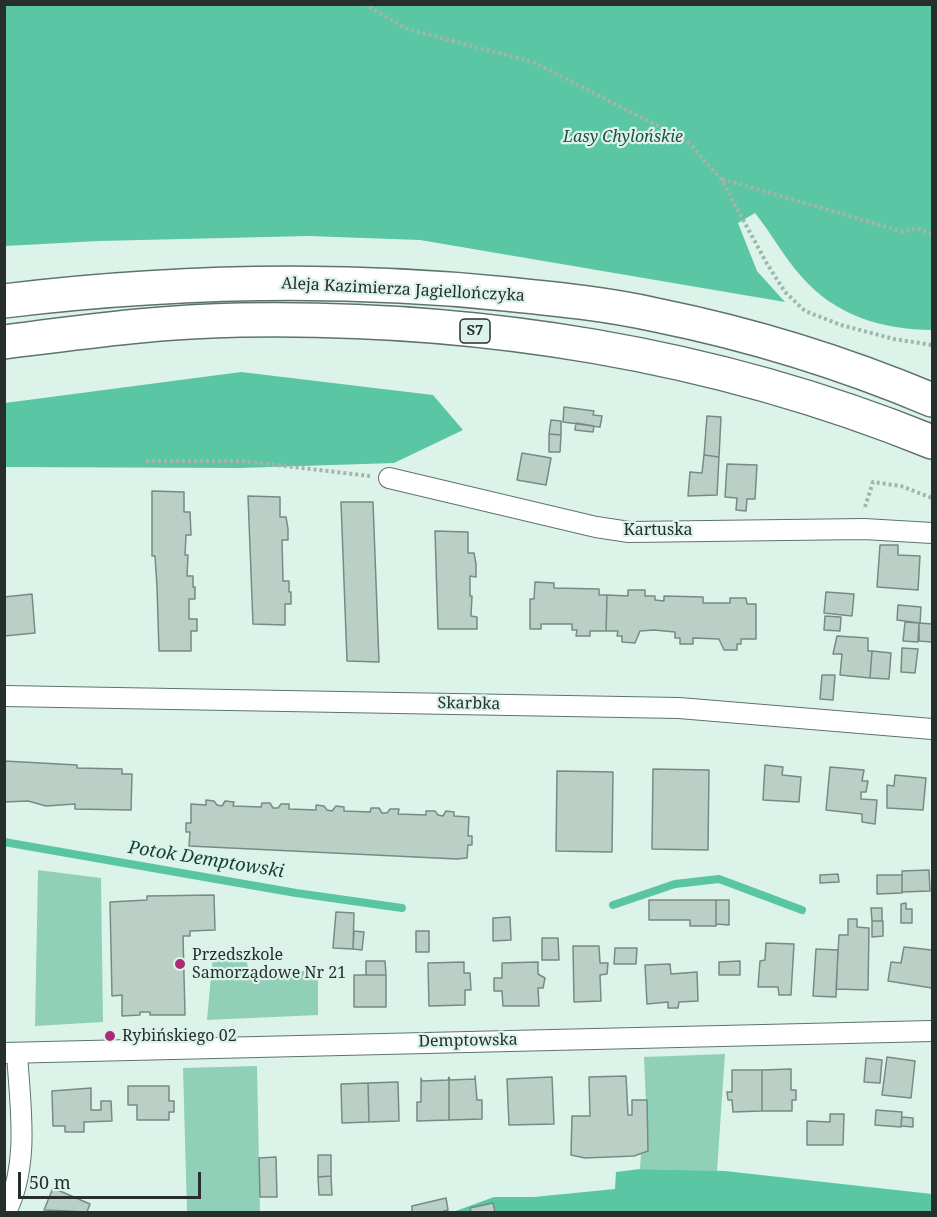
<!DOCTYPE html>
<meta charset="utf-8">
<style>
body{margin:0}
#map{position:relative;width:937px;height:1217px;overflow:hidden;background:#dcf3e9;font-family:"Noto Serif",serif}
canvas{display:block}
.frame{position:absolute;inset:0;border:6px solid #262f2c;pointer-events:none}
.scale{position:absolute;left:18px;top:1172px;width:183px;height:27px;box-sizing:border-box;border:3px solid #262f2c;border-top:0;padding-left:8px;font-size:18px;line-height:21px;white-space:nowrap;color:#262f2c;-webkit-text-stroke:4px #dcf3e9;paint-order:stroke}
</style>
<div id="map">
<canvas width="937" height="1217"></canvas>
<div class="frame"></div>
<div class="scale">50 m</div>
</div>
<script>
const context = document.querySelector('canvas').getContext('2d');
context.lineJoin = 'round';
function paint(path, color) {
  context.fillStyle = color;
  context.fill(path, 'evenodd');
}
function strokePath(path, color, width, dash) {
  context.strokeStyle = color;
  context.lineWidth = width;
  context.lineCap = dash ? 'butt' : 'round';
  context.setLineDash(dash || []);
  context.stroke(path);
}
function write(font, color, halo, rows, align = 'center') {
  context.font = font + ' "Noto Serif",serif';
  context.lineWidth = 4.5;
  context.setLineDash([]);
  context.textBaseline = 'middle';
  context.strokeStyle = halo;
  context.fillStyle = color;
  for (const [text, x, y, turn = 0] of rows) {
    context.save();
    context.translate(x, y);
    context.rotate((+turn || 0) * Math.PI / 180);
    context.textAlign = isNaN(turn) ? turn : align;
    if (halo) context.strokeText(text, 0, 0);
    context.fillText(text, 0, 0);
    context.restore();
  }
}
paint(new Path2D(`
 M38 870 101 878 103 1022 35 1026Z
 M213 955 246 959 249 971H318V1015L207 1020Z
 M725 1054 717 1171 640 1169 641 1153 648 1151 644 1057Z
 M257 1066 260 1212H187L183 1068Z`), '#90d0b8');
paint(new Path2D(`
 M5 4 932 5V330C883 330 834 315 801 276 784 257 771 233 755 213L738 223 757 271 785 302 420 240 308 236 99 241 5 246Z
 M241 372 433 395 463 430 394 463 240 468 5 467V403Z
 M640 1169 725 1171 932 1194V1212H453L494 1197H534L615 1189 616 1172Z`), '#5bc6a3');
strokePath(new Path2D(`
 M4 842 296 893 402 908
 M613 905 675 884 719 879 802 910`), '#5ac5a2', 8);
const building = new Path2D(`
 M564 407 594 411 593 415 602 416 600 427 563 422Z
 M707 416 721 417 719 457 704 455Z
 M551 420 561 421V435L549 434Z
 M576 423 594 426 593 432 575 430Z
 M549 434 561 435 560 452H549Z
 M522 453 551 458 546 485 517 480Z
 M704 455 719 457 717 495 688 496 690 472 702 473Z
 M727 464 757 465 755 499H747L746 511 736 510 737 498 725 497Z
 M152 491 184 492V512H190L191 535H186L185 555H188L187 576H193V587H195V599H189V619H197V631H191V651H159L157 587 155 556H152Z
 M248 496 280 497V517H286L288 529V540H282L283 581H289V592H291V604H285V625L253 624Z
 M341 502H373L379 662 347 661Z
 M435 531 468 532V553H474L476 564V577L470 576V596H472L471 616 477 617V629H438Z
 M880 545H898V555L920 556 918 590 877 587Z
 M535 582 554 583V588L599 589V595H607L606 631H590V636H576L577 630H572V624H541V629H530V599H534Z
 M628 590H645V596H655V600L664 601V596L703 597V603H730V598H746L747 604H756V639H741V644H737V650H724L719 639 693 638V644H680V638H675V632L654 630 640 631 635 643 622 642V636H617L618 631H606L607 595 628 596Z
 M826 592 854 594 852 616 824 613Z
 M32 594 35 633 4 636V597Z
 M898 605 921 607 920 623 897 620Z
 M825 616 841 617 840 631 824 630Z
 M905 622 919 623 918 642 903 641Z
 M919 623 932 624V642L919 641Z
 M837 636 868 638V651H872L870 678 840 675 842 654H833Z
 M902 648 918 649 915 673 901 672Z
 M872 651 891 653 889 679 870 678Z
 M822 675H835L833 700 820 699Z
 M4 761 77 765V768L122 769V774H132L131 810 75 809V804L46 806 28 801 4 802Z
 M765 765 783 767 782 775 801 777 799 802 763 800Z
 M830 767 864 770 862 781H868L866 792H861V799L877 800 875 824 862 822V814L826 810Z
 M653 769 709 770 708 850 652 849Z
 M557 771 613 772 612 852 556 851Z
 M895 775 926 778 923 810 887 808V785L894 786Z
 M206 800 214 801 217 805 222 806 225 801 234 802 233 806 261 807 262 803H270L273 808H278L281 804H289V809L316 810V805L324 806 327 810 332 811 336 806 344 807V811L370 812 371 808H379L382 813H387L390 809H399L398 814 426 815V811H435L438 815 443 816 446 811 454 812V816L469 817 468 836H472V845H468L467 858 457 859 189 846 190 832H186V823H191V804L206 805Z
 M929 870 930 891 902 892V871Z
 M838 874 839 882 820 883V875Z
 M877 875H902V893L877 894Z
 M214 895 215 930 190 931V936H183L185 1015H150V1012H140V1015L122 1016V995L112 996 110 902 147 900V896Z
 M649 900H716V926H690V920H649Z
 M716 900H729V925L716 924Z
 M906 903V909H912V923H901V904Z
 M871 908H882V921H872Z
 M336 912 354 913 353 949 333 948Z
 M510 917 511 940 493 941V918Z
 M848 919H857V927L869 928 868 990 836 989 839 935H848Z
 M872 921H883V936L872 937Z
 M354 931 364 932 362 950 353 949Z
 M416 931H429V952H416Z
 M542 938H558L559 960H542Z
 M766 943 794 944 791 995H779L778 987H758L760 961 765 960Z
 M573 946H599L600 963H608L607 974 600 975 601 1001 574 1002Z
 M904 947 932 950V988L888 981 891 962 901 963Z
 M615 948H637L636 964H614Z
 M816 949 838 950 836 997 813 996Z
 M366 961H385L386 975H366Z
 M740 961V975H719V962Z
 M464 962V973H470L471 990H465V1005L429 1006 428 963Z
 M538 962V974L545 978 543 988H538L539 1006H503L502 991H494V978H502V963Z
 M670 964 671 974 697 972 698 1001 679 1002 678 1008H668V1002L647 1004 645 965Z
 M354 975H386V1007H354Z
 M887 1057 915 1061 911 1098 882 1095Z
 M866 1058 882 1060 880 1083 864 1082Z
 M791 1069V1090H796V1100H792V1111H762V1070Z
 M732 1070H762V1111L733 1112 732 1100H728L727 1092H732Z
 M475 1076 477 1100H482V1119L449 1120V1077L450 1080 475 1079Z
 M626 1076 628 1115H632V1100H647L648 1151 634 1156 585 1158 571 1155 572 1116H590L589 1077Z
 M449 1077V1120L417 1121V1102H421V1078L422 1081 448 1080Z
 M552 1077 554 1124 509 1125 507 1079Z
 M398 1082 399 1121 369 1122 368 1083Z
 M368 1083 369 1122 342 1123 341 1084Z
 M128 1086H169V1101H174V1112H169V1120H137V1105H128Z
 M91 1088V1110H101V1101H111L112 1121 84 1122V1132H65V1126H53L52 1091Z
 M876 1110 902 1112 901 1127 875 1125Z
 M830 1114H844L843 1145H807V1121L830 1122Z
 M902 1117 913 1118V1127L901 1126Z
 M318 1155H331V1176L318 1177Z
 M276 1157 277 1197H260L259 1158Z
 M331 1176 332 1195H319L318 1177Z
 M53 1188 90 1204 87 1212 44 1210Z
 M446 1198 448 1210 441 1212H412V1206Z
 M493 1203 495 1212H471L470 1208Z`);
paint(building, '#bad0c7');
strokePath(building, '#768b83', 1.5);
const street = new Path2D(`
 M389 478 596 527 629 532 864 529 932 533
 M4 696 679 708 932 729
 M4 1053 932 1031
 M6 1212C30 1163 20 1106 17 1053`);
const highway = new Path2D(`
 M4 301C171 281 339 277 506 294 556 299 607 304 656 315 750 334 844 363 932 400
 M4 342C83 332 162 321 241 320 477 316 713 353 932 442`);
strokePath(street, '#5f736b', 22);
strokePath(highway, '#5f736b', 36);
strokePath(new Path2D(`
 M364 4 407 29 533 62 687 141 721 179 766 262 785 292 805 311 841 325 894 339 932 345
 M722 179 904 232 916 228 932 234
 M146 461H242L370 476
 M865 507 873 482 901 486 932 498`), '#a2b5ad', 4, [3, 3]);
strokePath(street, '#fff', 20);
strokePath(highway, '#fff', 33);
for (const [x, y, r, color] of [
 [180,964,6,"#ab2a77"],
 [110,1036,6,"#ab2a77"]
]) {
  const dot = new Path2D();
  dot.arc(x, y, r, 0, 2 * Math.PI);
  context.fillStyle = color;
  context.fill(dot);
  strokePath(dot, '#dcf3e9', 2);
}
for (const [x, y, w] of [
 [475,331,30]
]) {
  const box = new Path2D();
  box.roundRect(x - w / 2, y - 12, w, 24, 4.5);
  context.fillStyle = '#dcf3e9';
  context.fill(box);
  strokePath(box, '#262f2c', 1.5);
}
write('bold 15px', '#262f2c', null, [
 ["S7",475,331]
]);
write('italic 16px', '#214f40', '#dcf3e9', [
 ["Lasy Chylońskie",623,137]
]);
write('16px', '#262f2c', '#dcf3e9', [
 ["Aleja Kazimierza Jagiellończyka",403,290,3],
 ["Kartuska",658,530],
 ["Skarbka",469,704,1],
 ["Demptowska",468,1041,-1]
]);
write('16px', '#262f2c', '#dcf3e9', [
 ["Przedszkole",192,955],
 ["Samorządowe Nr 21",192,973],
 ["Rybińskiego 02",122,1036]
], 'left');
write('italic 18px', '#0f3f30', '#dcf3e9', [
 ["Potok Demptowski",206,860,9]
]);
</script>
